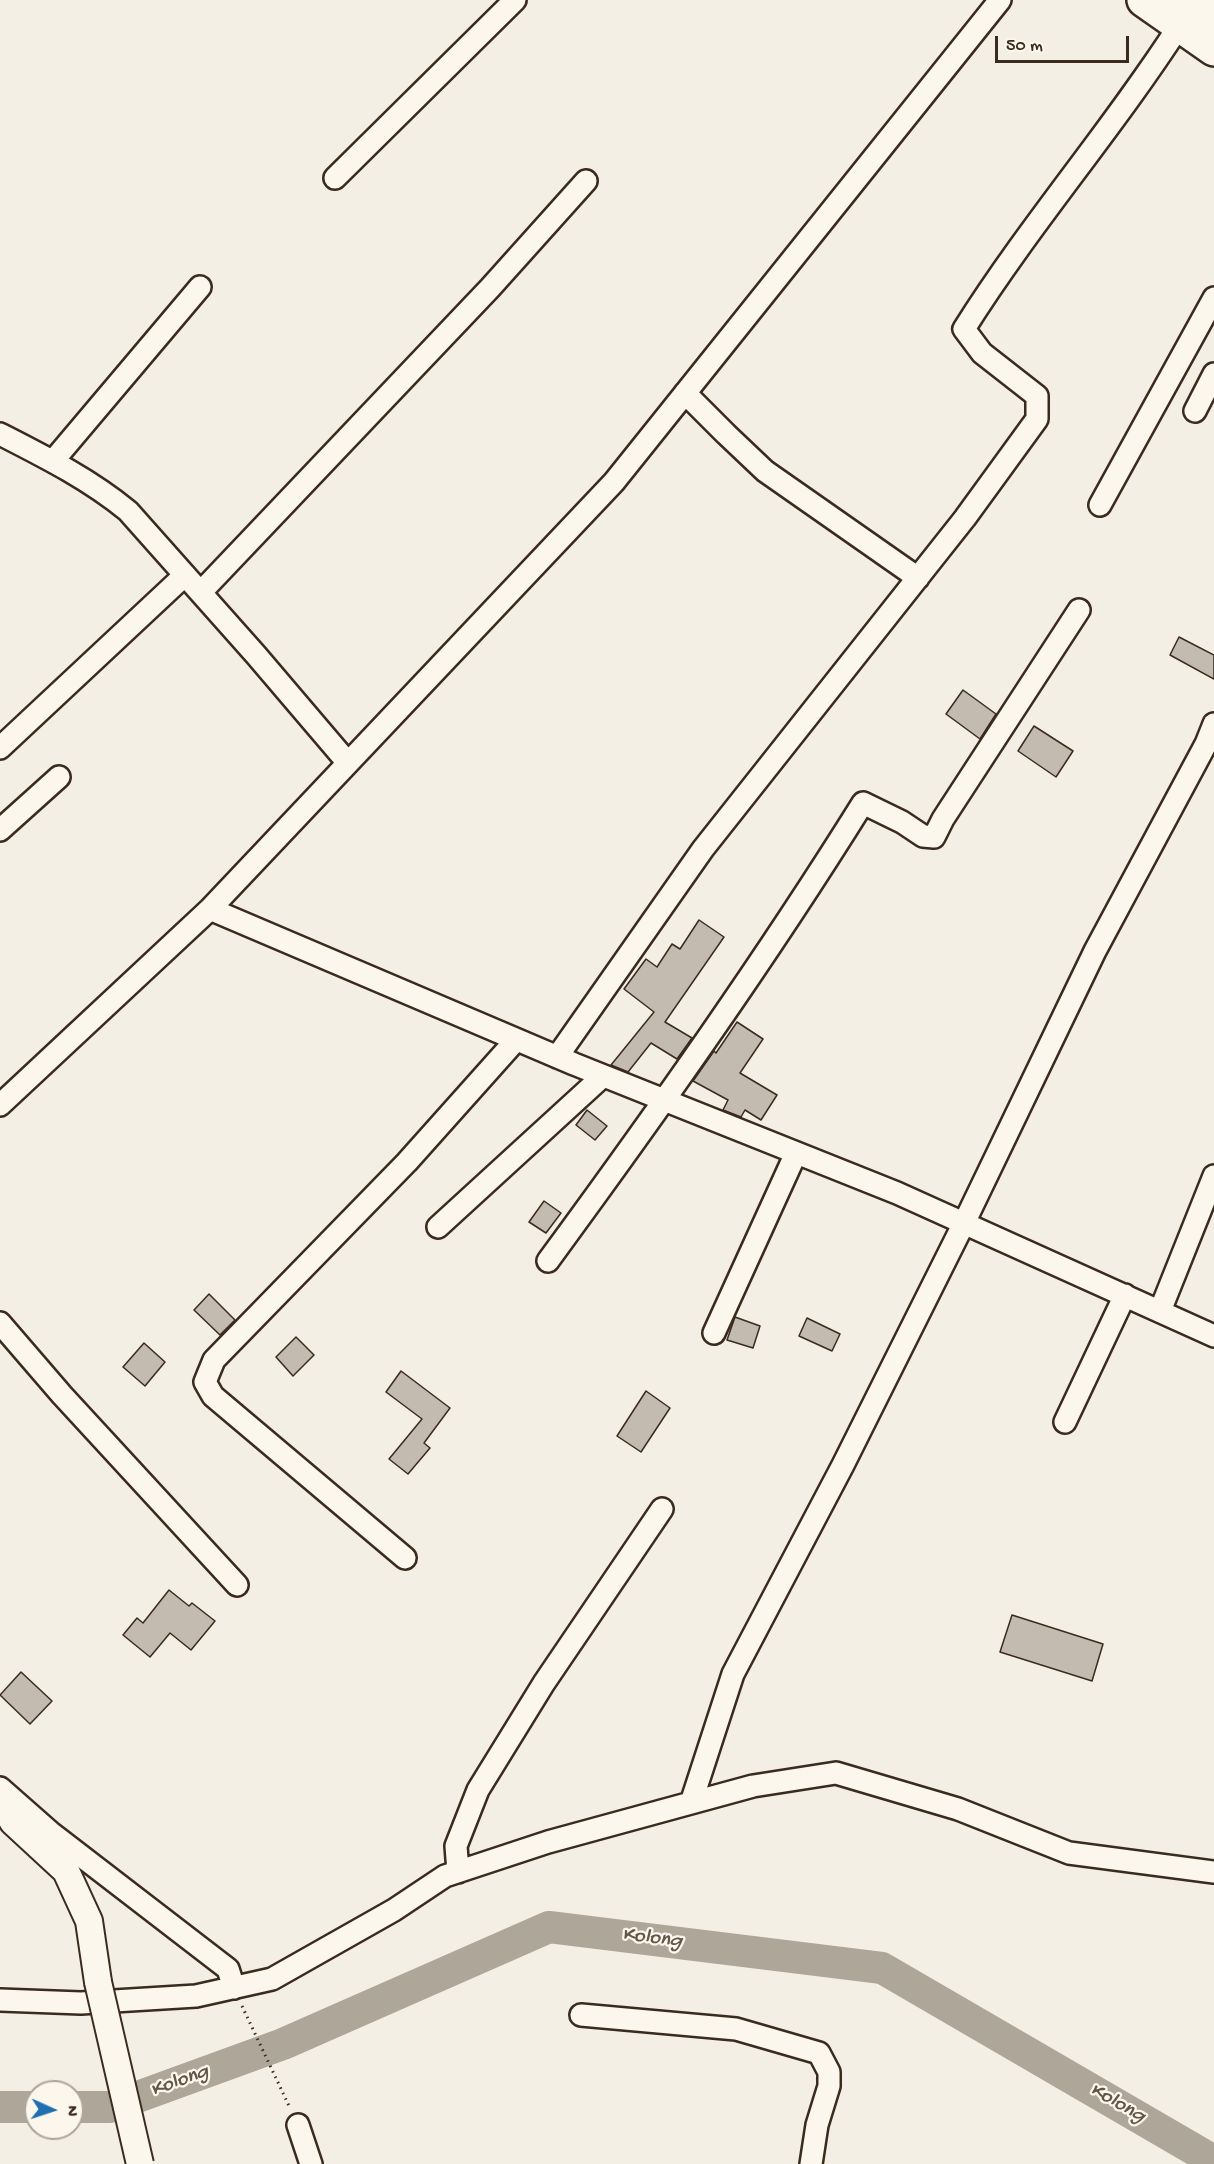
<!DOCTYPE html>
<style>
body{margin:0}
#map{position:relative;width:1214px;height:2164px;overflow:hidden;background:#f3efe4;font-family:"Gochi Hand",sans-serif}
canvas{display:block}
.north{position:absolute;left:24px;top:2080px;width:60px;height:60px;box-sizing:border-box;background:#fbf7ec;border:2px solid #aea59a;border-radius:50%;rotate:93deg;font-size:16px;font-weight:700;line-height:24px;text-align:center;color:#3b2a1e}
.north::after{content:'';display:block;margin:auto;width:21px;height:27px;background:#1f6fb2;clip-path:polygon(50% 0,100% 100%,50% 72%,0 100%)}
.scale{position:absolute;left:995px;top:36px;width:134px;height:27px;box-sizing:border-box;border:3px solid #3b2a1e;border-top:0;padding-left:8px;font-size:18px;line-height:21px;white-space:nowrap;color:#3b2a1e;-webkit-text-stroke:4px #fbf7ec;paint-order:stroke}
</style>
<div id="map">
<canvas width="1214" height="2164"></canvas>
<div class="north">N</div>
<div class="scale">50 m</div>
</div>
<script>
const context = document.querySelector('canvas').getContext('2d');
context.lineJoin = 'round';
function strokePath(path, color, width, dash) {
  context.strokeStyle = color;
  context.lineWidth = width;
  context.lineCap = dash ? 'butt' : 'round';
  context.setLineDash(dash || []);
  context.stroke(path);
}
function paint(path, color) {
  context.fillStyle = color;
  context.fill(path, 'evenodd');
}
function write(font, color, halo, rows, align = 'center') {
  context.font = font + ' "Gochi Hand",sans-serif';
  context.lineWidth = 4.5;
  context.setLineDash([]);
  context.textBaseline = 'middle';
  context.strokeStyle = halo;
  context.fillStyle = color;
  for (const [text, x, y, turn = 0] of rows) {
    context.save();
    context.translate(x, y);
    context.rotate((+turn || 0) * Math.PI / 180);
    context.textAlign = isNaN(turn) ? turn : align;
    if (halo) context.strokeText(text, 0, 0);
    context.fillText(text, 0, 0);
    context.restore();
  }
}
strokePath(new Path2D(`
 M0 2107H36
 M72 2107H110L283 2044 549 1927 882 1968 1214 2161`), '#afa69a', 32);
const building = new Path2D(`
 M1179 637 1214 655V679L1170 655Z
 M963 690 996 714 980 739 946 714Z
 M1034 726 1073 751 1056 777 1018 751Z
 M699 920 724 937 665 1022 692 1038 677 1059 651 1043 628 1072 611 1065 654 1012 624 989 646 959 657 967 672 944 680 949Z
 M737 1022 763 1039 740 1073 777 1095 761 1120 745 1110 741 1117 723 1110 728 1100 693 1081 714 1051 716 1053Z
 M587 1110 607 1126 595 1140 576 1125Z
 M544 1201 561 1213 546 1233 529 1222Z
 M209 1294 235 1320 220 1335 194 1310Z
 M735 1317 760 1326 753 1348 727 1340Z
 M807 1318 840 1334 832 1351 799 1336Z
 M296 1337 314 1355 293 1376 276 1357Z
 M144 1343 165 1362 145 1386 123 1367Z
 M401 1371 450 1408 424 1443 430 1448 408 1474 389 1459 422 1419 386 1392Z
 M646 1391 670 1408 641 1452 617 1436Z
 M169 1590 189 1606 192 1603 215 1621 191 1650 170 1633 150 1657 123 1635 137 1618 143 1623Z
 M1012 1615 1103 1644 1092 1681 1000 1652Z
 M21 1672 52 1701 30 1724 0 1695Z`);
paint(building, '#c3bbb0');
strokePath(building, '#3b2a1e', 1.5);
const minor = new Path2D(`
 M335 178 515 0
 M685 393 726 434 765 471 918 578
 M1195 411 1214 374
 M0 434C45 457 89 479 128 511L256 655 348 763
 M53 461 200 287
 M1100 505 1214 298
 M201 592 490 288 586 181
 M0 748 185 575
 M0 830 59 777
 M210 909 574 1064 897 1193 1214 1336
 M557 1057 703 849 965 518 1037 419V396L982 353 964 329C1030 224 1112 130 1179 26
 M0 1105 210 909 614 482 1000 0
 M438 1227 603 1076
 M548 1261C658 1111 765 960 863 803L902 822 923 836 934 837 943 819 1079 610
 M1160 1311 1214 1176
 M0 1323 62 1395 237 1585
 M714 1333 796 1153
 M1065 1422 1125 1295
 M405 1558 213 1396 205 1382 214 1360 407 1162 516 1040
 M0 1788 50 1832 228 1969 234 1988
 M691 1803 733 1674 843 1465 964 1223 1095 951 1206 744 1214 724
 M458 1872 456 1846 478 1790 544 1683 662 1509
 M0 2000 81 2003 196 1996 272 1979 394 1910 445 1876 548 1842 753 1786 836 1773 958 1809 1069 1853 1214 1872
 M581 2015 736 2029 819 2053 829 2072V2086L817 2125 811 2164
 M298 2125 311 2164`);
const tertiary = new Path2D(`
 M0 1800 13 1822 66 1871 89 1921 98 1982`);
const primary = new Path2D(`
 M1144 0 1214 49
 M1186 0 1214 20`);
strokePath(minor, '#3b2a1e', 26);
strokePath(tertiary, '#3b2a1e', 30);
strokePath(primary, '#3b2a1e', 38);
strokePath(new Path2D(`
 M242 2006 290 2108`), '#3b2a1e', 3, [1.5, 4.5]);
strokePath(minor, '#fbf7ec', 21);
strokePath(tertiary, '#fbf7ec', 26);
strokePath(primary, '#fbf7ec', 33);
const tertiaryBridge = new Path2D(`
 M98 1982 140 2164`);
strokePath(tertiaryBridge, '#3b2a1e', 30, []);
strokePath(tertiaryBridge, '#fbf7ec', 26);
write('italic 21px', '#645549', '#fbf7ec', [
 ["Kolong",652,1939,7],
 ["Kolong",180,2082,-20],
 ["Kolong",1117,2104,30]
]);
</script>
